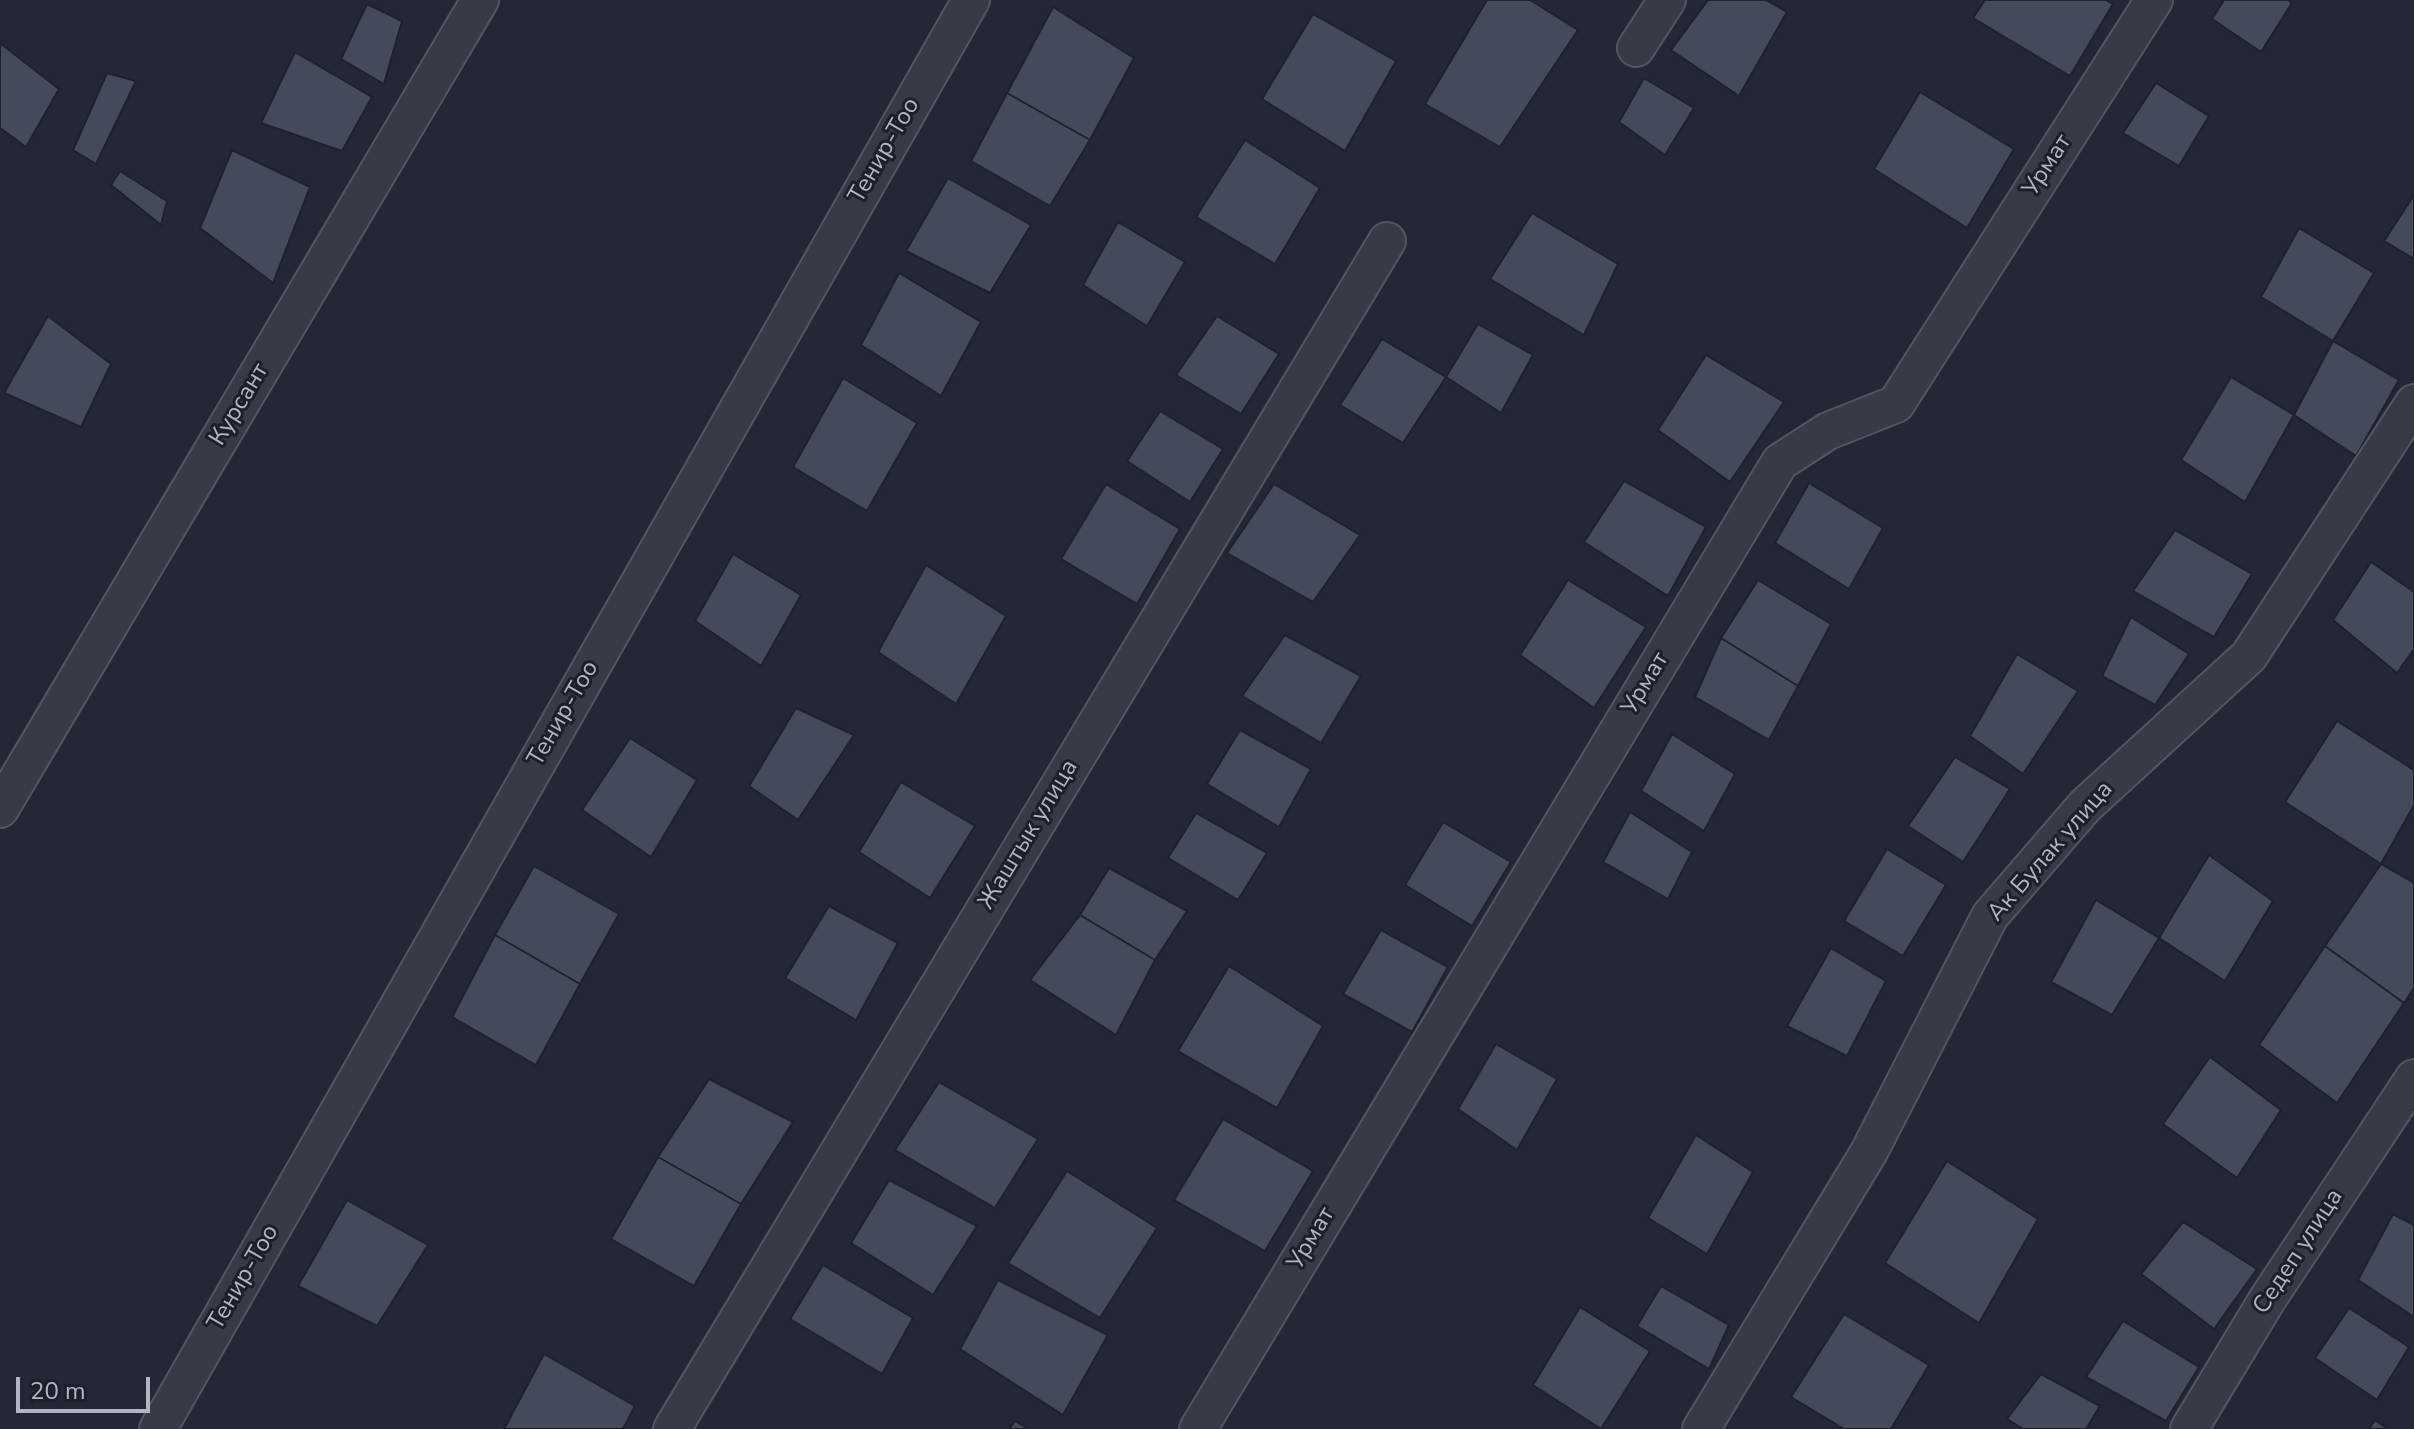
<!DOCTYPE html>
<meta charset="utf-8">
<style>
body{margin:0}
#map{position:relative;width:2414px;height:1429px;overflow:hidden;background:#242836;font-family:"Nunito Sans",sans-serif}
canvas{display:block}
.scale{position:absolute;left:16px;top:1377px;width:134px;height:36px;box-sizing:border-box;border:4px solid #b2b5c3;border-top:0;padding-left:10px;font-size:24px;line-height:28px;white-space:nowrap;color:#b2b5c3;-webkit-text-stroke:6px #1c1f2c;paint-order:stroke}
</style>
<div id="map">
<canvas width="2414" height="1429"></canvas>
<div class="scale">20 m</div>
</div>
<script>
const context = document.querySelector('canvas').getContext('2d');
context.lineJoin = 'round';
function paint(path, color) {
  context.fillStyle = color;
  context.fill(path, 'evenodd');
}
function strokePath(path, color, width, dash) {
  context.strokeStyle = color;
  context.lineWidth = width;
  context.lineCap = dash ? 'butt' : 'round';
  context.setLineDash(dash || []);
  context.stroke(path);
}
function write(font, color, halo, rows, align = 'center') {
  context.font = font + ' "Nunito Sans",sans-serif';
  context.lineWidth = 6;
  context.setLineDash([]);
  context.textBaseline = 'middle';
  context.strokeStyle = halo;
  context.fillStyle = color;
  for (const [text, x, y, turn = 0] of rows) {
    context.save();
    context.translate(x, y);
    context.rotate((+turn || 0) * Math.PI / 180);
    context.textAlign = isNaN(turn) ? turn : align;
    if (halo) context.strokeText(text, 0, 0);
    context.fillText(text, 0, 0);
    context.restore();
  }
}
const building = new Path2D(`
 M1487 0H1530L1578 30 1500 147 1425 104Z
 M1708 0H1766L1787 12 1739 96 1671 50Z
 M1985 0H2106L2113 4 2070 76 1973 18Z
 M2224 0H2288L2292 3 2261 52 2212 19Z
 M367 4 402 21 384 84 341 59Z
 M1053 7 1134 58 1090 140 1007 93Z
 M1313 14 1396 61 1345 151 1262 99Z
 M0 43 59 89 26 147 0 128Z
 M295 52 372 97 342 151 261 123Z
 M107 73 136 81 96 164 73 150Z
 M1644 78 1694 108 1665 155 1619 122Z
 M2156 83 2209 116 2179 166 2123 133Z
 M1920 92 2014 149 1967 228 1874 169Z
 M1007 93 1090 140 1050 206 971 161Z
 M1245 140 1320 188 1275 264 1196 217Z
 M232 150 310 187 273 283 200 228Z
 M120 171 167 201 161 225 111 185Z
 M948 178 1031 225 990 293 906 251Z
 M2414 195V259L2384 241Z
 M1532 213 1618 264 1584 335 1490 279Z
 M1118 222 1185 262 1147 326 1083 285Z
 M2299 228 2374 273 2333 341 2261 297Z
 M899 273 981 322 941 396 861 345Z
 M48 316 111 364 81 427 4 393Z
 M1217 316 1279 354 1241 414 1176 375Z
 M1478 324 1533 355 1501 413 1446 377Z
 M1382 339 1446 377 1403 443 1340 405Z
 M2333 341 2399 380 2356 456 2294 415Z
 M1706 355 1784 402 1730 482 1658 430Z
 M2231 377 2294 415 2245 502 2181 460Z
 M843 378 917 423 867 511 793 467Z
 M1160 411 1223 449 1190 502 1127 461Z
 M1624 481 1706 527 1668 596 1584 542Z
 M1809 483 1883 528 1849 589 1775 543Z
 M1106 484 1180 529 1137 604 1061 559Z
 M1274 484 1360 535 1313 602 1227 553Z
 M2175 530 2252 574 2214 637 2133 591Z
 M733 554 801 595 761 666 695 621Z
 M2371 562 2414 592V649L2397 673 2333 620Z
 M926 565 1006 616 956 704 878 652Z
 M1568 580 1646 627 1594 708 1520 655Z
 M1758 580 1831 624 1798 686 1721 638Z
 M2131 617 2189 654 2155 705 2102 676Z
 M1285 635 1361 676 1321 743 1242 696Z
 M1721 638 1798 686 1769 740 1695 697Z
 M2017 654 2078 691 2023 774 1970 736Z
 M796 708 854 735 798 820 749 786Z
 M2337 721 2414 770V805L2381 864 2285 802Z
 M1240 730 1311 769 1279 827 1207 784Z
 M1672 734 1735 774 1704 831 1641 791Z
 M630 738 697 780 651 857 582 810Z
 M1955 757 2010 789 1963 862 1908 826Z
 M901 782 975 826 930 898 859 852Z
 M1630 812 1692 852 1668 899 1603 862Z
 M1196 813 1267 853 1238 900 1168 858Z
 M1443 822 1511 862 1472 926 1405 885Z
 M1887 849 1946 885 1903 956 1844 921Z
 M2209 855 2273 901 2225 981 2159 938Z
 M2381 864 2414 883V988L2404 1003 2325 946Z
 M534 866 619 914 580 984 495 935Z
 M1109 868 1187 911 1155 960 1080 915Z
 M2096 900 2159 938 2112 1015 2051 982Z
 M829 906 898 943 856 1020 785 978Z
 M1080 915 1155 960 1116 1035 1030 980Z
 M1381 930 1448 967 1412 1032 1343 994Z
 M495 935 580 984 536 1065 452 1017Z
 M2325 946 2404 1003 2337 1103 2259 1045Z
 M1831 948 1886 981 1847 1056 1787 1026Z
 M1229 966 1323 1026 1277 1108 1178 1051Z
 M1496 1044 1557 1079 1517 1150 1458 1109Z
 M2210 1057 2281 1110 2237 1178 2163 1124Z
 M709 1079 793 1122 741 1204 658 1157Z
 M939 1082 1038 1139 995 1208 895 1150Z
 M1223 1119 1313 1171 1265 1251 1174 1200Z
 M1696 1135 1753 1172 1707 1254 1648 1218Z
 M658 1157 741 1204 694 1286 611 1239Z
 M1947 1161 2038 1219 1979 1323 1885 1263Z
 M1067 1171 1157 1228 1100 1318 1008 1263Z
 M889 1180 977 1226 933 1295 851 1243Z
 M347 1200 428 1245 377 1326 298 1286Z
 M2393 1214 2414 1225V1317L2358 1280Z
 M2183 1222 2257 1269 2214 1329 2141 1274Z
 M823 1265 913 1318 882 1374 790 1319Z
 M998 1280 1108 1335 1063 1415 960 1349Z
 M1661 1286 1729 1325 1709 1369 1637 1326Z
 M1580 1307 1650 1351 1601 1429 1533 1385Z
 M2349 1308 2409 1347 2377 1400 2315 1358Z
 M1844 1314 1929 1365 1891 1429H1844L1791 1397Z
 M2123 1321 2199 1367 2166 1421 2086 1377Z
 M544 1354 635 1406 623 1429H504Z
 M2041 1374 2100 1406 2086 1429H2023L2007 1419Z
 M2375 1420 2388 1429H2369Z
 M1015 1421 1029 1429H1009Z`);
paint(building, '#454a5b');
strokePath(building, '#1e212e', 2);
const street = new Path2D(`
 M1636 48 1667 0
 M0 809 480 0
 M158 1429 971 0
 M672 1429 1387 241
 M1198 1429 1780 462 1828 431 1896 404 2154 0
 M1701 1429 1869 1152 1990 916 2085 806 2249 656 2414 403
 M2189 1429 2267 1300 2414 1078`);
strokePath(street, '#525562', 40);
strokePath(street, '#373a47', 36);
write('24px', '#b2b5c3', '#1c1f2c', [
 ["Тенир-Тоо",885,151,-60],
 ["Урмат",2048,166,-57],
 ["Курсант",240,405,-59],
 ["Урмат",1646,684,-59],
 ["Тенир-Тоо",564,714,-60],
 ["Жаштык улица",1029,835,-59],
 ["Ак Булак улица",2051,852,-49],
 ["Урмат",1312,1239,-59],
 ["Седеп улица",2299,1252,-57],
 ["Тенир-Тоо",244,1278,-60]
]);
</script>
